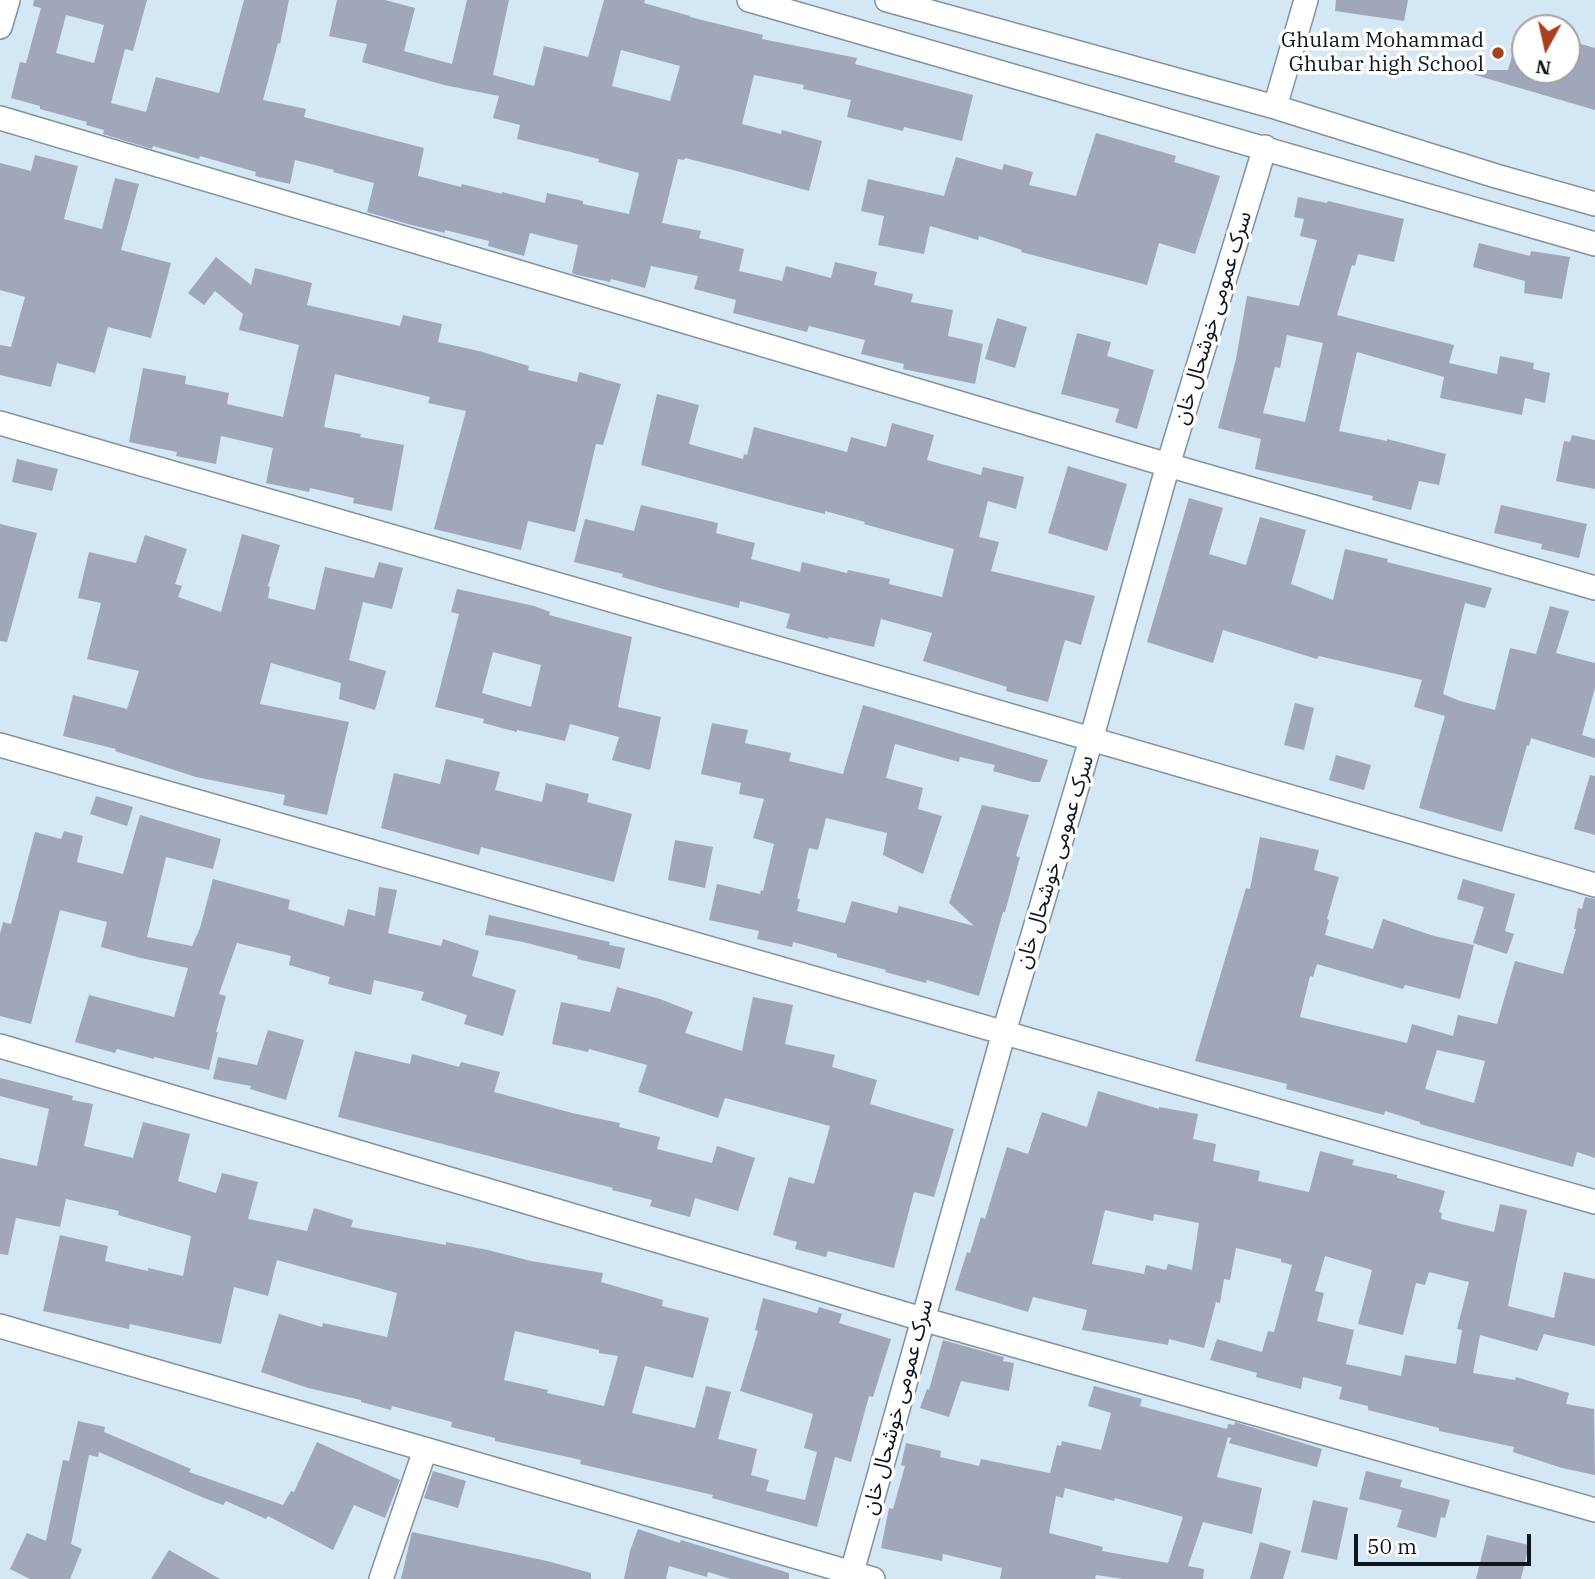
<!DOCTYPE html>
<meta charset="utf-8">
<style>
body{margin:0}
#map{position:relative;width:1595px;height:1579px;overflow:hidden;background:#d3e7f5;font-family:"IBM Plex Serif",serif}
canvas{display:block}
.north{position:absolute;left:1511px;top:14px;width:70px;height:70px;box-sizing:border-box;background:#fff;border:2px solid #9fa2a4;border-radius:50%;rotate:188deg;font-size:19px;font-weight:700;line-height:28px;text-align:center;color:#0f161b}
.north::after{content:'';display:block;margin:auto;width:24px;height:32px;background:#a84021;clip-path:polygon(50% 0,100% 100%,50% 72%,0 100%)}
.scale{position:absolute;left:1354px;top:1534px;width:177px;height:32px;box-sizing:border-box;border:4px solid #0f161b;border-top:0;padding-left:9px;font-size:21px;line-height:24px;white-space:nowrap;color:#0f161b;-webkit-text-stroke:5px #fff;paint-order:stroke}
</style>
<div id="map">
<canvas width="1595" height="1579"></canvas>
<div class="north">N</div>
<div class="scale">50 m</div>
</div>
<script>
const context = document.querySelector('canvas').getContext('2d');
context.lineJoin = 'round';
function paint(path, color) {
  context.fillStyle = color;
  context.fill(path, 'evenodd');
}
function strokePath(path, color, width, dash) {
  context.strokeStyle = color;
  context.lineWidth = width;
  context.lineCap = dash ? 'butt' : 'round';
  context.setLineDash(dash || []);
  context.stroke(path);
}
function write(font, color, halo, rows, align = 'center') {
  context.font = font + ' "IBM Plex Serif","Noto Sans Arabic",serif';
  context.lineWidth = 7;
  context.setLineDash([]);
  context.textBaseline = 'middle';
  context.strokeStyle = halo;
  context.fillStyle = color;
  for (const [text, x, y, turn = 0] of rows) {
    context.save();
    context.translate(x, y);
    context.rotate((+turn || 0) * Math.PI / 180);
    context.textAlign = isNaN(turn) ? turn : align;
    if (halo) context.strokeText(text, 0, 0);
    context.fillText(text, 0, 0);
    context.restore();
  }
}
paint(new Path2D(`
 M34 0H147L133 51 125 49 111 103 146 112 156 77 219 93 244 0H289L280 44 278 43 263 100 306 109 304 117 424 148 418 176 461 187 462 184 502 194V192L545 203 547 193 583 201V204L629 214 639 173 598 162 599 159 517 139 520 125 493 118 499 96 444 85 362 62 367 44 329 36 337 0H385L415 8 404 51 452 64 467 0H509L493 75 534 86 544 46 588 57 604 0H645L644 3 690 16V17L763 35 762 39 857 58 855 64 973 95 962 141 904 127 903 131 847 117 851 100 803 89 804 85 754 75 742 124 781 134 782 130 822 141 809 191 733 170 685 158 684 160 678 159 662 223 701 231 699 238 744 249 739 271 782 281 786 266 831 278 835 262 877 272 874 285 913 294 911 302 953 310 948 336 983 344 975 384 903 369 904 364 861 354 865 340 809 326 807 332 733 313 736 300 694 289 698 276 651 266 645 288 611 279 610 282 577 275 572 273 578 245 530 233 524 256 488 246 489 241 445 230V233L411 225 367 212 374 183 333 172 334 170 295 160 290 184 255 176 256 172 200 156 199 159 153 146 152 149 103 134 104 130 86 125 87 122 40 109V106L11 98 20 62 26 63 41 8 33 6ZM66 15 104 25 94 63 56 53ZM621 50 680 66 670 101 612 86Z
 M1336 0H1408L1404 21 1335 11Z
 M1520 28 1525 29V70H1567V40L1595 48V110L1475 75 1476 70H1508Z
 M1096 133 1176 156 1174 162 1220 176 1195 254 1159 243 1147 285 1021 252 1022 250 979 236 978 240 930 226 924 254 878 245 884 216 861 211 868 179 944 196 956 157 1002 170 1004 164 1033 172 1029 185 1076 196Z
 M35 155 78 166 64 219 102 229 115 178 139 184 121 250 171 263 151 338 108 327 95 373 57 363 51 387 0 375V345L11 347 25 297 0 290V163L31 171Z
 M1298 197 1327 203 1328 201 1404 219 1394 262 1358 254 1355 266 1352 265 1337 315 1454 345 1449 363 1497 374 1500 356 1534 363 1533 369 1550 373 1545 403 1525 398 1522 415 1440 398 1444 377 1357 352 1339 431 1387 441V439L1446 454 1439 485 1419 481 1411 510 1372 500 1373 496 1255 469 1261 439 1218 428 1236 359 1247 296 1299 306 1317 240 1300 236 1304 219 1294 217ZM1287 335 1323 343 1305 422 1263 413 1275 367 1280 368Z
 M1479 243 1530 256 1531 251 1570 257 1562 299 1524 293 1525 281 1473 267Z
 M216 257 251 285 255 268 312 283 307 305 400 326 403 315 442 324 438 342 479 351 529 366 528 370 577 382 579 372 621 384 603 445 596 444 575 532 528 521 521 550 434 529 466 411 428 403 430 397 335 374 324 427 361 434 360 437 404 445 392 511 353 503 354 498 310 488 309 492 266 483 273 448 221 436 216 464 176 456 177 452 129 442 143 368 186 376 185 384 229 393 227 404 283 417 299 345 239 330 243 314 215 291 204 305 188 293Z
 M997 318 1027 327 1015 368 985 359Z
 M1077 333 1111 342 1107 356 1154 370 1137 429 1115 422 1119 409 1061 394Z
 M657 394 699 405 689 444 743 459 744 454 747 455 754 427 847 452 851 437 886 447 892 423 934 435 927 460 981 475 983 467 1024 477 1016 509 988 501 979 537 999 542 991 571 1095 596 1081 645 1065 640 1048 702 1006 691 1007 687 923 661 932 633 881 619 874 647 829 637 828 639 786 628 790 614 740 601 739 608 663 589 622 577 623 574 574 562 585 519 634 531 641 505 718 523 716 533 755 543 751 559 800 572 802 562 847 573 848 570 890 579 889 584 942 597 954 549 864 524 865 522 825 511V514L793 506 641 465Z
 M1572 435 1595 440V489L1556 481 1564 441 1570 442Z
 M17 459 58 469 52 491 12 482Z
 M1068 466 1127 484 1107 551 1048 533Z
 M1189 498 1223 508 1209 554 1246 565 1260 517 1306 530 1291 584 1333 600 1345 549 1388 559 1387 562 1492 588 1485 608 1465 603 1443 694 1460 701 1495 710 1510 648 1536 654 1550 606 1569 611 1556 653 1595 663V688L1582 735 1595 739V758L1531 738 1529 746 1527 745 1502 832 1419 808 1445 716 1414 707 1422 680 1319 656 1317 659 1223 630 1213 663 1147 642Z
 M1501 505 1587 524 1579 558 1541 549 1542 544 1494 533Z
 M0 524 37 533 7 642 0 641Z
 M242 534 280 545 268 586 270 587 268 598 315 610 325 567 374 578 379 562 403 568 392 609 363 602 349 660 386 671 375 710 339 699 341 683 271 663 260 704 349 722 327 815 283 805 285 795 196 777 115 751 116 749 63 736 73 695 127 709 139 671 87 659 101 603 78 598 89 552 136 563 145 535 187 549 175 584 182 586 178 597 221 612Z
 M457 589 534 606 550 612 549 615 632 637 618 707 661 717 650 770 612 760 619 737 570 724 565 741 517 730V732L483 723 484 719 435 707 459 614 451 612ZM493 652 541 665 531 707 482 693Z
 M1295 703 1314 708 1304 750 1284 745Z
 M863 705 1048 760 1040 782H1033L993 771 995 765 960 757 959 762 895 744 886 778 923 788 918 809 942 816 923 874 883 855 887 833 826 818 818 850 809 848 797 899H800L797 911 845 923 852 901 897 913 899 906 974 926 949 903 982 805 1029 815 1016 856 1020 857 1005 912H1003L979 996 927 980 926 983 885 972 886 970 837 957V954L793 942 792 947 757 939 759 931 709 920 717 884 760 894 761 890 763 891 774 844 753 838 764 799 739 794 741 783 701 774 712 723 748 730 745 743 791 753 789 761 843 774Z
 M1336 755 1371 765 1364 790 1329 780Z
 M446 759 500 772 495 790 542 802 546 783 589 794 587 802 632 814 614 882 481 847 479 855 381 828 394 773 440 784Z
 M1590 775 1595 776V835L1574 829Z
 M96 796 133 807 127 826 90 814Z
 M140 815 221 839 213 869 166 857 147 937 192 946 200 928 213 879 290 900 288 909 344 926 348 909 375 916 379 887 397 890 388 933 441 946 443 939 479 951 472 976 516 990 503 1036 464 1024 467 1015 421 1000 424 992 374 980 371 995 328 984 330 977 289 965 291 956 237 943 219 994 226 996 216 1032H218L209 1070 154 1057V1059L117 1049 115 1053 75 1042 89 995 174 1017 188 968 141 958 101 947 107 922 60 910 31 1024 0 1016V934L3 922 11 924 35 832 61 839 64 831 83 836 77 862 123 874Z
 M1260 837 1319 850 1314 870 1339 877 1327 919 1329 920 1325 935 1373 949 1383 919 1434 936 1474 945 1460 999 1405 985 1403 989 1317 964 1313 977 1310 976 1300 1017 1407 1043 1412 1024 1453 1036 1458 1015 1497 1024 1515 961 1563 974 1576 929H1574L1578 908 1582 909 1585 897 1595 899V1158L1577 1152 1573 1167 1420 1124V1122L1385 1111 1384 1115 1286 1089 1287 1084 1195 1061 1246 888 1250 889ZM1437 1050 1485 1061 1474 1103 1425 1089Z
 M675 840 713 847 705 888 668 880Z
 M1463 879 1515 894 1505 931 1514 934 1507 954 1473 943 1484 907 1457 899Z
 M489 915 610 942 609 945 625 948 620 969 577 959 578 956 523 942 485 935Z
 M617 987 660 999 693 1012 685 1033 742 1051 753 997 793 1005 785 1044 835 1055 832 1067 877 1080 870 1104 954 1129 934 1197 914 1192 894 1268 828 1251 826 1257 795 1249 797 1242 773 1235 789 1177 814 1184 830 1126 725 1098 718 1118 638 1092 647 1065 589 1049 588 1052 552 1044 561 1002 610 1012Z
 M268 1030 304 1040 286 1100 250 1089 251 1086 213 1079 218 1057 257 1065Z
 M355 1051 410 1064 412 1054 459 1067 461 1062 500 1072 494 1092 572 1113 620 1123 619 1127 660 1137 657 1149 712 1163 717 1146 755 1158 738 1211 695 1198 690 1217 650 1206 652 1200 612 1190 613 1188 338 1117Z
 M0 1078 73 1096 72 1100 93 1104 84 1146 133 1158 143 1122 190 1134 178 1181 216 1193 222 1173 258 1182 248 1219 307 1231 314 1208 353 1220 351 1227 446 1245V1242L488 1250 531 1261 603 1273 601 1282 663 1300 662 1306 709 1318 693 1378 645 1366 632 1413 695 1428 706 1386 731 1392 718 1439 757 1449 751 1475 769 1480 766 1491 805 1500 817 1452 804 1448 813 1414 740 1391 758 1331 755 1330 763 1298 817 1313 819 1307 842 1314 839 1323 891 1339 873 1397 869 1396 851 1462 835 1457 817 1527 712 1498 713 1495 580 1464 581 1460 495 1441V1438L451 1427 452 1422 392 1406 391 1410 361 1402V1400L308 1388 261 1372 279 1314 322 1327 323 1323 387 1337 397 1293 277 1260 268 1296 234 1287 221 1344 130 1324 129 1329 43 1311 60 1235 108 1246 105 1261 148 1271V1268L183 1276 191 1236 118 1215 119 1211 66 1199 60 1227 16 1218 8 1255 0 1254V1158L37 1166 49 1109 0 1096ZM515 1331 599 1350V1353L618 1356 604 1406 547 1393 548 1390 504 1380Z
 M1098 1091 1159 1109V1107L1198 1114 1193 1139 1216 1144 1213 1161 1260 1171 1258 1181 1309 1192 1320 1151 1354 1160 1352 1165 1397 1175V1178L1445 1191 1439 1212 1442 1213 1441 1219 1494 1232 1500 1204 1527 1210 1508 1306 1554 1318 1564 1272 1595 1279V1346L1544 1334 1537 1351 1480 1335 1473 1373 1515 1380 1516 1377 1569 1393 1566 1404 1594 1409 1595 1475 1562 1468 1513 1452 1514 1447 1439 1431V1428L1368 1410V1406L1339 1399 1342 1387 1303 1377 1301 1389 1256 1377 1257 1373 1210 1360 1217 1339 1262 1352 1268 1331 1274 1332 1292 1265 1281 1262V1259L1236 1248 1230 1280 1224 1279 1220 1303 1216 1302 1204 1348 1169 1339 1168 1345 1082 1330 1087 1310 1033 1297 1028 1312 955 1290 967 1252 970 1253 981 1217 985 1219 1007 1147 1028 1154 1042 1112 1087 1127ZM1105 1210 1153 1221 1154 1214 1199 1223 1192 1270 1168 1264 1166 1270 1146 1265 1144 1274 1092 1264ZM1325 1256 1372 1270 1358 1324 1403 1335 1416 1283 1425 1285 1429 1272 1469 1282 1457 1329 1462 1330 1456 1364 1405 1355 1401 1376 1346 1364 1354 1330 1317 1321 1324 1293 1315 1291Z
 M943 1340 1004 1357 1003 1361 1014 1363 1009 1391 961 1381 949 1417 920 1408 927 1389 929 1390Z
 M1094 1386 1142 1399 1140 1406 1227 1429 1228 1424 1234 1425 1235 1422 1322 1449 1317 1467 1229 1443 1231 1438 1228 1437 1217 1477 1262 1488 1252 1534 1203 1522 1188 1566 1204 1569 1203 1579H1123L1096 1575 1095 1579H1000L1002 1568 943 1554 942 1561 881 1548 889 1508 893 1509 905 1466 901 1465 906 1443 941 1451 940 1457 979 1466 981 1459 1050 1473 1057 1445 1061 1446 1062 1441 1101 1450 1111 1413 1088 1406ZM1065 1488 1114 1501 1115 1498 1183 1517 1168 1563 1102 1551 1103 1547 1049 1533 1056 1496 1063 1498Z
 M78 1421 105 1427 104 1432 191 1469 189 1472 283 1505 291 1491 294 1492 317 1442 400 1480 385 1518 354 1505 333 1550 268 1516 266 1519 226 1501 223 1505 204 1498 99 1452 98 1457 89 1455 71 1544 82 1549 70 1579H30L10 1569 27 1533 46 1541 63 1460 69 1461Z
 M433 1471 466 1481 458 1508 424 1498Z
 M1366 1471 1402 1480 1400 1487 1450 1500 1445 1518 1441 1517 1436 1538 1397 1527 1402 1510 1359 1499Z
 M1313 1500 1348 1508 1337 1560 1301 1552Z
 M638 1529 680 1543 681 1540 789 1573V1579H731L708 1572 707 1577 669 1566 666 1579H624L630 1551Z
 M412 1532 547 1561 591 1573V1579H401Z
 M1487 1535 1529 1545 1521 1579H1476Z
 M1260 1542 1291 1551 1283 1579H1250Z
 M169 1550 220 1579H151Z`), '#a0a7ba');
const minor = new Path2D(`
 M749 0 1595 244
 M887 0 1275 107 1496 176 1595 204
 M0 27 8 0
 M1275 107 1306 0
 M0 118 1168 465 1595 588
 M0 423 1595 885
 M0 745 1595 1202
 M0 1046 922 1319 1595 1510
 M0 1326 873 1579
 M381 1579 425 1450
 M850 1579 1004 1032 1091 740 1168 465 1265 147`);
strokePath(minor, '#8093a0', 26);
strokePath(minor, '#fff', 23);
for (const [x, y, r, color] of [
 [1498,53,7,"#a84021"]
]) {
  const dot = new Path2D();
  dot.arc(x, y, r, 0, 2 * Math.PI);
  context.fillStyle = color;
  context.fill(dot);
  strokePath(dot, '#fff', 2.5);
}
write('21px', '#0f161b', '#fff', [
 ["Ghulam Mohammad",1484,41],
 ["Ghubar high School",1484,65]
], 'right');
write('21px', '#0f161b', '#fff', [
 ["سرک عمومی خوشحال خان",1213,318,-73],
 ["سرک عمومی خوشحال خان",1055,862,-73],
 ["سرک عمومی خوشحال خان",898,1407,-75]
]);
</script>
